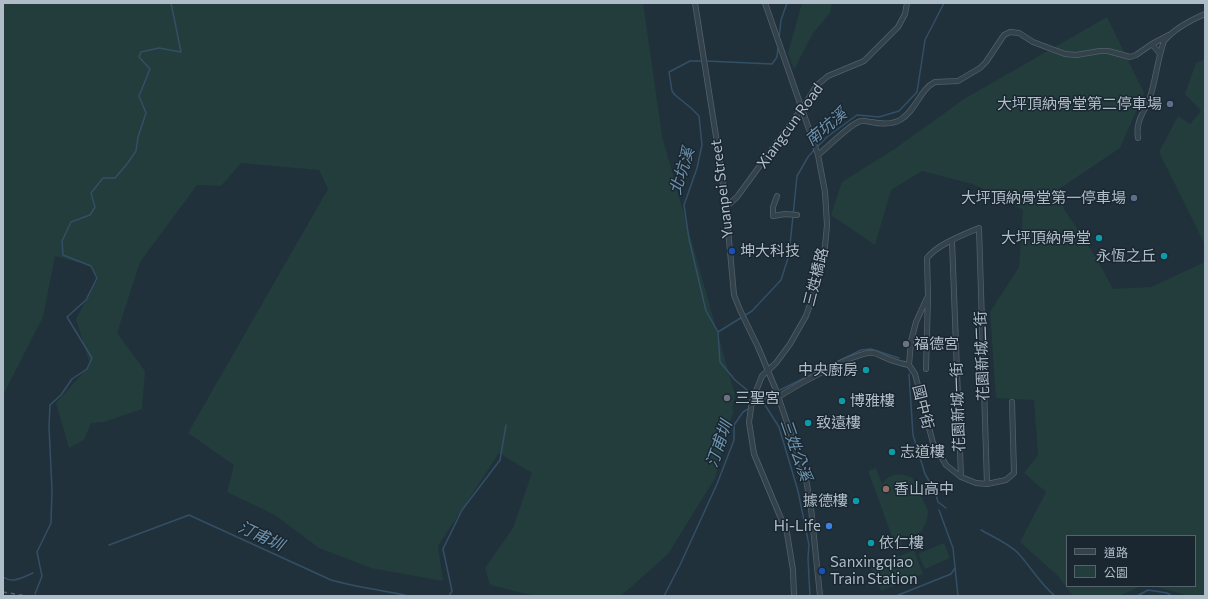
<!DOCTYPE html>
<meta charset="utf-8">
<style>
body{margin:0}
#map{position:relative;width:1208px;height:599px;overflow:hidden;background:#20313c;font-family:Commissioner,"Noto Sans TC",sans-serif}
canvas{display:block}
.frame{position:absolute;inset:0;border:4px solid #afbdc8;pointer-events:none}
.legend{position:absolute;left:1066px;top:535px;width:130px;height:52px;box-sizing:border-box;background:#1a2731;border:1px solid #56636d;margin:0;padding:5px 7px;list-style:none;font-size:12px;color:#afbdc8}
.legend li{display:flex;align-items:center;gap:8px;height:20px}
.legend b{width:20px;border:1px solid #56636d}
</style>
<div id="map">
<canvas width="1208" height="599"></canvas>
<div class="frame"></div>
<ul class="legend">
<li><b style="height:5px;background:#34424c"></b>道路</li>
<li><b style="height:11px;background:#223d3c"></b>公園</li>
</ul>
</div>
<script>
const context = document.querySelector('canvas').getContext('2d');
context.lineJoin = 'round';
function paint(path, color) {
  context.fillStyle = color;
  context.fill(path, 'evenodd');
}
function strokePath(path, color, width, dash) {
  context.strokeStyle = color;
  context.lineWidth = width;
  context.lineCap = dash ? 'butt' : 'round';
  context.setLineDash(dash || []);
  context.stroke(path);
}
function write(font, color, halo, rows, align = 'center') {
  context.font = font + ' Commissioner,"Noto Sans TC",sans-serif';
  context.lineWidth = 3;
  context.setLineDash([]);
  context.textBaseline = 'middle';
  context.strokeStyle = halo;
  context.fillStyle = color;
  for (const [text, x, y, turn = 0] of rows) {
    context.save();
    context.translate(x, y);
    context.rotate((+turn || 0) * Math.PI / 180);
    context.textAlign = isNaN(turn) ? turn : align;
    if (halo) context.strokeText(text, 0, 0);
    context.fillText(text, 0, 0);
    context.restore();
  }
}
paint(new Path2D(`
 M3 3H643L662 136 735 395 732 409 734 410 726 434 715 478 668 554 622 595 611 596H536L490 585 485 568 513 528 532 473 499 453 438 546 443 581 371 568 319 548 275 515 227 492 234 465 188 433 328 189 319 170 241 163 221 186 197 185 140 262 117 333 145 371 142 409 104 422 91 423 84 440 69 448 56 403 90 365 76 319 98 278 91 266 55 256 43 317 3 395Z
 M802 3H832L830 13 813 33 794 70 788 53Z
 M1107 17 1144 93 1120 148 1059 189 1064 209 1095 256 1113 289 1151 287 1205 262V596H1190L1153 586H1195V536H1067V586H1141L1119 596H1073L1057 575 1020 542 1046 492 1024 473 1038 455 1034 400 996 398 990 312 1019 267 1023 210 973 184 922 171 891 190 875 245 831 215 842 182 896 148 964 99Z
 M1205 59V245L1159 152 1178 116 1190 124 1201 111 1185 94 1196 63Z
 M876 468 882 484C890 472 901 473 913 478L928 511 927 520 922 531 917 534 910 537 899 535 903 548 897 550 868 471Z
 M944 543 950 558 925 569 918 554Z
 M914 550 923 574 881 591 871 568Z`), '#223d3c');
strokePath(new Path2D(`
 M779 38 781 20 787 3
 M702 61H690L669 72 672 91 675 95 691 108 699 116 702 145 697 168 684 205 689 239 706 311 718 332 720 362 735 380 765 405 779 427 798 491 809 545 808 558 810 596
 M706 61 772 64 777 57 778 48
 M817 147 827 137 857 115 879 117 899 111 917 92 925 40 944 3
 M718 332 752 311 781 280 789 255 797 176 808 157 814 150
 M909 374 913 435 925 474 935 491 938 502 946 508
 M778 391 861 350 871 349 899 358
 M939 510 953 548 958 596
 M981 530C993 537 1008 543 1018 553 1031 567 1040 584 1055 596
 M109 545 189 515 331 580C356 587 382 590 408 596
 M3 577C13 584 23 577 33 573
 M35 594 42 576 37 552 51 523 52 490 49 427 50 405 61 395 72 379 87 369 92 358 67 317 86 300 97 278 91 266 63 255 62 241 71 222 90 215 95 207 91 193 103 178H115L127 164 136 151 138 137 146 113 139 96 150 69 139 57 141 52 159 48 181 52 171 3
 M449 596 452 591 443 549 462 510 500 460 506 425
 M664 596 680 565 717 484 734 440V425L743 412 775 393
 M896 596 951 574 955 568
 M1137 596 1148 590 1167 593 1172 596`), '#334f65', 1.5);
const minor = new Path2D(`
 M695 3 718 149 726 207 734 295 740 310 758 347 776 390 806 479 811 508 820 596
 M765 3 818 155 825 192 827 225 824 257 816 288 806 316 790 344 776 363 762 376 752 401 749 422 754 454 787 533 793 570 794 596
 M1152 44 1160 54
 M1138 138C1135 119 1146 111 1151 94 1156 77 1158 58 1164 41 1174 29 1191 20 1205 14
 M818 155C828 147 851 123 861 121 864 120 868 122 871 122 881 124 891 125 900 120 916 111 920 89 935 82L958 81 980 68 986 62 1004 35 1010 32 1019 33 1033 42 1065 54 1076 55 1100 51H1108L1130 57 1136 55 1152 44 1169 35
 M777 196 773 207V216L785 214 797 215
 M726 207 737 197 756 171 805 104 817 85 828 76 864 61 898 27 905 14 907 3
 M952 241 961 477
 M909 365 911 341 916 322 927 298
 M926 369 928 296 927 258C938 244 963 235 979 228L987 484
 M778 397C794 387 857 350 874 353 880 355 887 359 894 361 899 363 904 364 909 365L915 374 933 443 946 465 961 477 976 483 987 484 1006 480 1014 473 1012 402`);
strokePath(minor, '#52606a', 6);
strokePath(minor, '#34424c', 4.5);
strokePath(new Path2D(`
 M3 592 27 596`), '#566773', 1.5, [4, 4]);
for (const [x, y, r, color] of [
 [1170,104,4,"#5c6f8a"],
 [1134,198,4,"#5c6f8a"],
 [1099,238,4,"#0f9aa8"],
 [732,251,4,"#1a4fb4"],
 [1164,256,4,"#0f9aa8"],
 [906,344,4,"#6b7280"],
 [866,370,4,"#0f9aa8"],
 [727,398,4,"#6b7280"],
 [842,401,4,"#0f9aa8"],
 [808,423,4,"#0f9aa8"],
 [892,452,4,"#0f9aa8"],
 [886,489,4,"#8d6e63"],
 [856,501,4,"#0f9aa8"],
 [829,526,4,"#3f7fe0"],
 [871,543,4,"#0f9aa8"],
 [822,571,4,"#1a4fb4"]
]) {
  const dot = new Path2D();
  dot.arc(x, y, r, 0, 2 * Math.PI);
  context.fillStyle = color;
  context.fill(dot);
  strokePath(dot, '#1a2731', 1.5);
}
write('15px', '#afbdc8', '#1a2731', [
 ["大坪頂納骨堂第二停車場",1162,104,"right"],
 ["大坪頂納骨堂第一停車場",1126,198,"right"],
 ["大坪頂納骨堂",1091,238,"right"],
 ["坤大科技",740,251],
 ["永恆之丘",1156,256,"right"],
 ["福德宮",914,344],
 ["中央廚房",858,370,"right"],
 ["三聖宮",735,398],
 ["博雅樓",850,401],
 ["致遠樓",816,423],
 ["志道樓",900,452],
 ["香山高中",894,489],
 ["據德樓",848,501,"right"],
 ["Hi-Life",821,526,"right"],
 ["依仁樓",879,543],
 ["Sanxingqiao",830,562],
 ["Train Station",830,579]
], 'left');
write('15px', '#afbdc8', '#1a2731', [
 ["Xiangcun Road",790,126,-54],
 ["Yuanpei Street",722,189,-97],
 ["三姓橋路",816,277,-76],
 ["花園新城二街",982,356,-92],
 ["國中街",923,407,76],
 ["花園新城一街",958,407,-92]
]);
write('italic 16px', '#6e94ae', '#1a2731', [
 ["南坑溪",826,127,-40],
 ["北坑溪",682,171,-73],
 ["汀甫圳",719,444,-71],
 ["三姓公溪",796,450,71],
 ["汀甫圳",261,536,25]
]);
</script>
